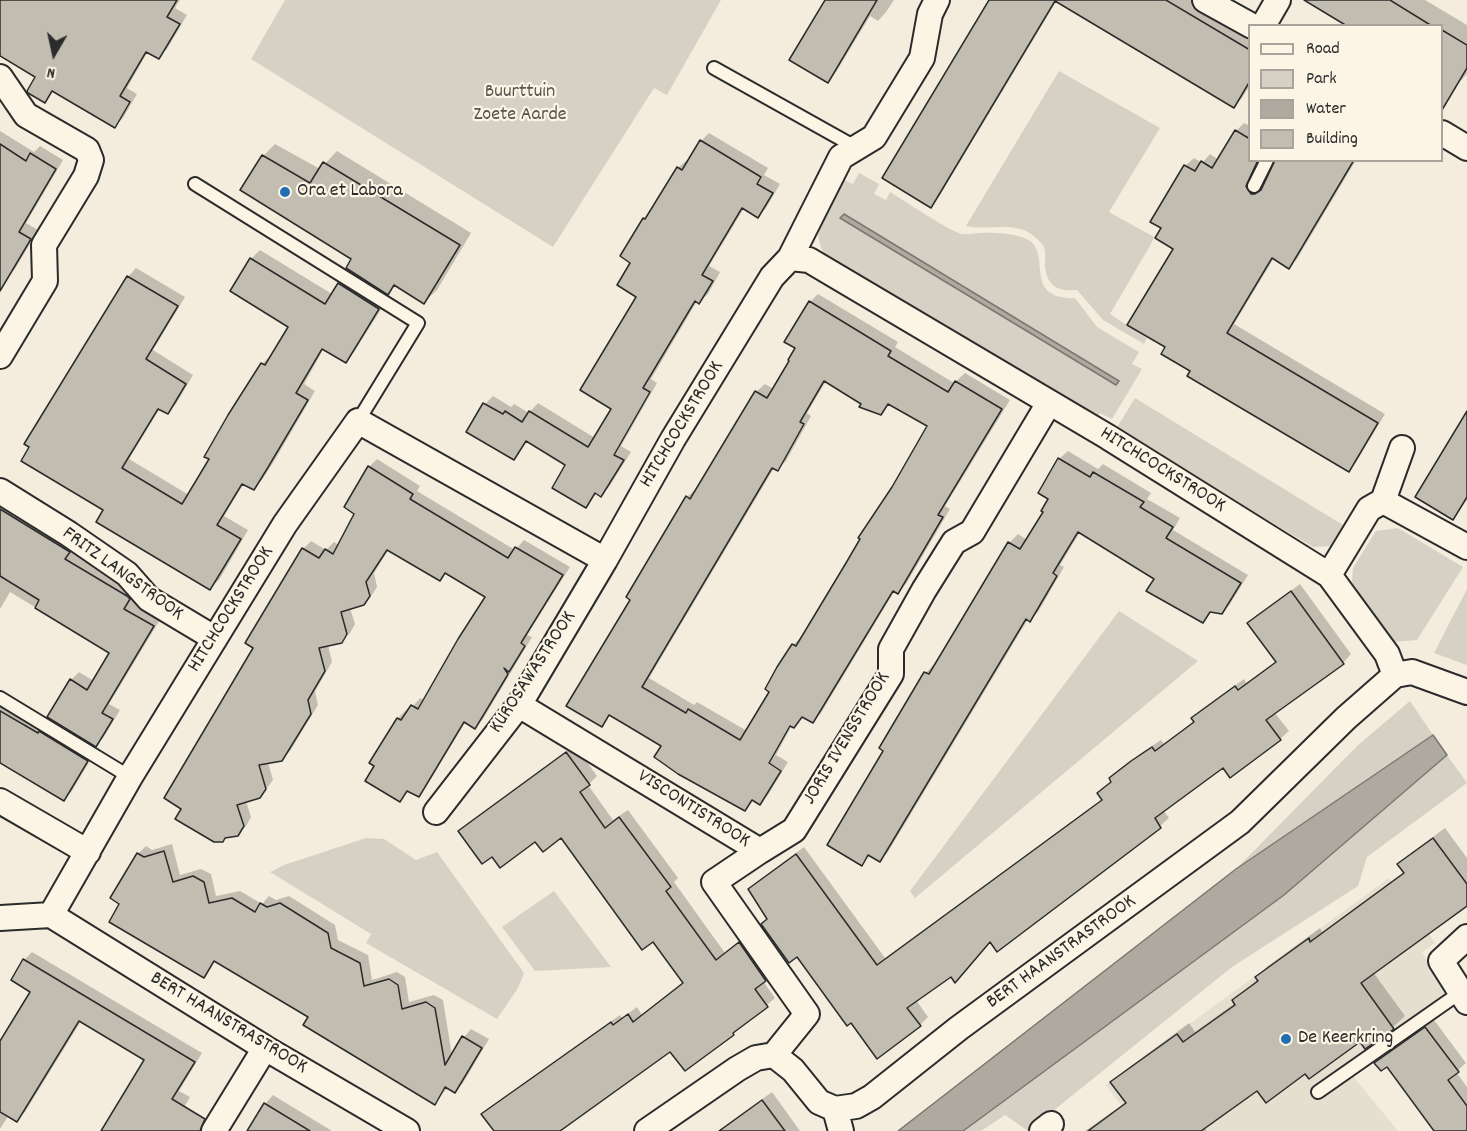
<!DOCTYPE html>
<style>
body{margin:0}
#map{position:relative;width:1467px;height:1131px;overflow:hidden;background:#f4edde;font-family:Dekko,sans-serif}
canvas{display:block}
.legend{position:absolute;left:1248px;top:24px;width:195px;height:138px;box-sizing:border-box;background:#fcf5e5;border:2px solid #a8a49b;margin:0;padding:8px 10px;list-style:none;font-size:18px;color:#2b2b2b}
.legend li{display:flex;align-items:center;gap:12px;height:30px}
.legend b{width:30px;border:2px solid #a8a49b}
.north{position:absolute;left:24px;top:24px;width:60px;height:60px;-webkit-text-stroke:4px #fcf5e5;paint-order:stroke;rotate:189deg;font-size:16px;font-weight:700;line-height:24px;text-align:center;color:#2b2b2b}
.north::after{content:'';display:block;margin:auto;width:21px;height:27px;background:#2b2b2b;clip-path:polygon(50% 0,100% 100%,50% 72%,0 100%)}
</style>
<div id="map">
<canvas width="1467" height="1131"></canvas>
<ul class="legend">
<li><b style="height:8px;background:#fcf5e5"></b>Road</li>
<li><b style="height:16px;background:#d6d1c4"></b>Park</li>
<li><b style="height:16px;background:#afaaa0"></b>Water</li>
<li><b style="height:16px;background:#c2bdb1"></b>Building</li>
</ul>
<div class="north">N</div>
</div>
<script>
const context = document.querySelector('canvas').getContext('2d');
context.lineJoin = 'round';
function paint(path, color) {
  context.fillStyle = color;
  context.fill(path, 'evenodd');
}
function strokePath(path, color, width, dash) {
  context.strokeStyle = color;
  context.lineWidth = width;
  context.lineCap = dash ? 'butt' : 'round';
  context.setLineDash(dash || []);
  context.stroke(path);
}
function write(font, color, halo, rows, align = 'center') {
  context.font = font + ' Dekko,sans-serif';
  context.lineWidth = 4.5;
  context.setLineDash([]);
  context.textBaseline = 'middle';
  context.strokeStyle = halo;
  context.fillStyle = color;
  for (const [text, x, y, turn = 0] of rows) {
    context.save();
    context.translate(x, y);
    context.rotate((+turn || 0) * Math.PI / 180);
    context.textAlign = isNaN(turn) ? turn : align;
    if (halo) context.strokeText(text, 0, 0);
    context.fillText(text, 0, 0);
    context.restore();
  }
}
paint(new Path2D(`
 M1389 878 1435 943 1422 952 1455 1003 1352 1075 1398 1131H1140L1106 1085Z`), '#e5dfd0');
paint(new Path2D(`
 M285 0H721L667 95 654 88 553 247 251 59Z
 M1059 71 1160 128 1109 212 1154 237 1151 244 1110 314 1147 338 1144 344 1103 320 1077 290C1058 292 1047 286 1045 266 1045 260 1046 253 1044 247 1043 244 1037 239 1035 237 1016 220 988 231 966 226Z
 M859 173 879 184 874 194 886 200 890 192C905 201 949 231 962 234 968 235 974 233 980 233 994 232 1018 233 1030 241 1051 257 1023 299 1075 298L1097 327 1139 352 1132 364 1142 369 1112 419 1100 413 1097 418 826 257C807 226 828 207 844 180L853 184ZM844 214 1118 381 1116 385 840 218Z
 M1135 398 1343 525 1330 546 1313 547 1116 429Z
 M1398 528 1463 567 1417 640 1394 642 1352 582 1353 568 1376 531Z
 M1467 589V665L1434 653Z
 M1119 611 1198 661 915 898 910 891Z
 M1410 701 1433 735 1236 869 1357 746Z
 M1447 755 1467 783 1367 857 1358 886 1232 967 1028 1131 1005 1115 981 1131H963L1284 895Z
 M366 838 384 839 416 860 437 852 524 973 518 988 497 1019 366 943 371 934 270 872 284 865Z
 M554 891 611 967 535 971 502 927Z`), '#d6d1c4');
const water = new Path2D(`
 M844 214 1119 381 1116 385 840 218Z
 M1433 735 1447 755 1284 895 963 1131H898L1236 869Z`);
paint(water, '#afaaa0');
strokePath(water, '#7a7771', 1.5);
paint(new Path2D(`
 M0 0H180L175 8 187 15 167 49 158 57 148 51 127 88 137 94 123 118 115 126 54 90 44 101 37 77 0 55Z
 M827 0H894L886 12 878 21 870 16 836 72 827 81Z
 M990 0H1202L1250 37V85L1242 98 1233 106 1057 0 939 197 931 206Z
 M1316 0H1425L1467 25V74L1454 88 1442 81V26H1349Z
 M1244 123 1250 126V160H1261L1259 186 1264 187 1276 160H1356L1297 259 1289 267 1274 258 1234 324 1385 414 1356 462 1348 470 1192 371 1167 346 1175 248 1185 166 1194 158 1202 163 1210 154 1219 160 1236 131Z
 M0 131 34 152 40 146 63 160 26 223 38 230 15 269 7 277 0 274Z
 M709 133 768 168 764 175 780 184 766 208 758 216 744 208 709 266 720 272 708 294 699 302 697 301 651 379 657 383 621 446 631 452 609 487 601 495 597 493 586 506 567 464 528 440 514 458 485 404 493 396 511 407 514 404 529 413 538 403 595 438 613 409 639 296 633 262 644 219 653 210 678 168 687 160 689 161 701 141Z
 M275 144 320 169 337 151 471 233 437 290 424 302 396 285 388 293 353 259 263 156Z
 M260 250 332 294 339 284 347 275 387 300 354 352 346 361 324 348 304 384 315 391 276 458 262 480 253 488 244 483 224 516 248 530 219 580 210 588 105 509 128 277 136 268 185 297 153 350 193 375 176 404 168 412 160 408 129 459 189 495 211 458 229 416 262 364 271 355 273 356 290 327 232 291 252 258Z
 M818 294 898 342 895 347 954 383 965 373 1010 400 945 506 950 509 906 584 897 592 895 590 821 713 813 721 804 716 794 726 792 725 776 755 788 762 768 795 760 803 754 799 744 809 663 746 611 714 601 725 632 599 687 497 696 489 697 490 756 392 765 384 774 389 797 348 810 302ZM826 381 881 414 890 403 929 426 803 637 802 636 793 645 779 668 771 691 747 731 697 702 694 705 649 678 774 468 777 469 786 461 811 416 807 413Z
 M1467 413V500L1453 519Z
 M1068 451 1098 469 1103 464 1151 493 1147 499 1180 518 1173 530 1248 575 1230 604 1222 613 1212 611 1203 621 1156 579 1080 532 1060 565 1064 567 1038 612 1029 620 1028 619 888 852 879 861 871 855 862 864 885 750 926 673 934 664 936 666 1009 543 1018 534 1027 540 1045 512 1050 499 1040 492 1059 459Z
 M377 459 420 486 417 491 515 550 524 540 570 567 527 635 532 637 483 719 475 727 466 721 426 787 418 795 409 790 399 801 376 765 372 763 398 718 406 710 408 712 420 698 424 700 487 596 447 572 440 579 389 549 374 573 377 587 372 595 363 604 350 608 355 624 350 633 341 641 328 645 332 662 315 691 318 705 290 751 281 760 268 762 273 780 260 797 246 801 251 817 246 826 237 835 226 837 255 647 303 549 311 541 326 550 334 542 339 545 356 514 346 507 369 467Z
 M0 500 138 590 132 600 161 618 109 704 120 710 104 737 96 745 71 680 79 672 94 681 111 653 10 592 0 609Z
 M1300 584 1351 654 1343 663 1274 712 1289 731 1280 739 1231 776 1224 766 1163 810 1169 818 1160 826 991 941 952 975 916 1000 928 1017 920 1025 769 919 749 889 758 881 804 847 885 958 1103 799 1099 793 1112 781 1119 770 1141 753 1161 740 1164 744 1195 721 1193 718 1201 710 1244 679 1246 683 1277 661 1249 623 1257 615Z
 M0 697 95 752 72 791 64 799 0 761Z
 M575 745 597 776 588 785 613 820 628 810 678 878 674 882 725 953 748 935 773 971 763 981 775 998 733 1034 685 1069 671 1049 556 1131H496L483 1114 492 1106 620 1015 622 1018 637 1007 642 1015 684 982 654 939 562 836 536 840 492 855 460 831 468 823Z
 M1445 828 1467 858V905L1373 972 1405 1016 1393 1027 1365 1047 1360 1040 1306 1072 1257 1089 1204 1127 1207 1131H1085L1126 1102 1112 1083 1124 1071 1189 1023 1195 1032 1235 1003 1234 1000 1258 979 1257 977 1268 966 1320 928 1322 932 1405 871 1399 864 1411 853Z
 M172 844 180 875 201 869 211 874 216 896 240 891 262 904 269 896 276 900 289 896 335 925 338 940 368 955 372 980 397 972 405 977 409 1002 434 995 443 1000 452 1056 464 1037 471 1029 489 1039 463 1083 455 1091 448 1087 435 1103 310 1016 216 960 203 977 122 904 138 854 146 846 152 850Z
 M32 952 202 1053 179 1091 190 1097 170 1131H103L146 1060 81 1021 25 1112 17 1120 9 1115 0 1129V1044L32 991 24 960Z
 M1434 1020 1466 1063 1456 1072 1467 1087V1131H1436L1387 1064 1376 1063 1384 1055Z
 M772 1092 800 1131H718Z
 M273 1095 332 1131H249L265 1104Z`), '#0003');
const building = new Path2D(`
 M0 0H177L167 17 180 24 159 59 146 52 120 96 130 102 115 128 52 91 45 103 28 93 27 91 35 77 0 56Z
 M825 0H877L828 83 789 60Z
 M989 0H1166L1250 50V81L1234 108 1055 1 931 208 882 178Z
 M1304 0H1390L1432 26H1347Z
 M1442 30 1467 45V68L1442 110Z
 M1235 130 1250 139V160H1258L1246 186 1251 194H1255L1261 190 1275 160H1354L1289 269 1272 258 1227 333 1378 423 1349 472 1187 376 1190 371 1161 354 1165 347 1127 325 1173 249 1155 238 1161 228 1150 222 1184 165 1195 171 1201 161 1212 168Z
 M700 140 761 177 757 184 773 193 758 218 742 208 702 275 713 281 699 304 695 301 643 388 650 392 614 455 624 460 601 497 595 493 586 508 552 488 565 465 526 441 514 460 466 432 483 403 503 414 505 411 522 422 529 411 588 447 611 409 580 390 636 297 617 285 630 263 620 256 643 218 645 219 677 167 682 170Z
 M0 144 26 161 30 153 56 169 19 232 31 239 0 291Z
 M262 155 310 183 323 162 460 245 424 304 394 285 388 295 346 268 351 259 240 190Z
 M250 258 325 304 338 283 379 309 346 363 322 349 296 393 308 400 267 469 254 490 242 484 217 525 241 539 210 590 96 522 103 510 21 461 29 447 24 444 127 276 178 306 146 359 186 384 168 414 158 409 122 468 182 504 209 459 204 457 228 415 261 363 265 365 288 327 230 291Z
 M809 301 891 351 888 356 948 392 955 381 1002 409 938 515 943 517 898 594 893 591 813 723 802 717 794 728 790 726 769 763 781 771 760 805 752 800 745 811 678 774 654 757 661 746 621 722 609 715 602 727 566 706 630 600 626 597 686 496 690 499 755 391 767 398 789 361 788 360 795 348 784 342ZM824 381 861 404 859 407 881 415 888 404 927 426 892 487 858 538 860 539 846 563 796 646 792 644 777 667 765 689 769 692 740 740 688 709 686 713 642 687 772 468 778 471 804 424 800 422Z
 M1467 411V497L1453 520 1415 497Z
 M1058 458 1090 477 1093 472 1144 502 1140 507 1173 527 1166 538 1241 583 1222 614 1210 612 1203 623 1146 591 1154 579 1078 532 1053 573 1057 576 1030 622 1026 619 880 862 868 855 862 866 827 845 883 751 879 748 911 694 924 672 929 674 1008 542 1020 549 1043 512 1041 511 1048 499 1038 493Z
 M368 466 413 494 410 499 508 558 515 547 563 575 521 643 525 646 509 672 504 668 508 674 507 676 475 729 464 722 419 797 407 791 400 802 365 781 374 766 369 763 397 718 401 720 411 705 418 709 458 639 485 597 445 573 440 581 387 550 366 582 370 596 364 605 341 612 347 634 342 643 319 648 325 671 308 700 311 714 282 761 259 765 266 789 260 798 237 805 244 826 238 836 225 838 223 842H214L175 819 181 809 164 798 253 648 245 643 302 548 319 558 325 549 333 554 354 514 344 507Z
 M0 509 70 552 65 559 127 596 130 599 124 609 154 626 102 713 113 719 96 747 47 717 70 679 87 690 109 653 35 608 39 600 0 576Z
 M1291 591 1344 664 1266 720 1281 740 1230 778 1223 768 1155 818 1161 828 997 952 990 942 955 983 951 977 907 1008 921 1026 877 1059 851 1023 847 1026 797 957 789 963 761 924 767 919 748 889 796 854 877 965 1102 800 1097 793 1111 782 1109 778 1131 761 1152 747 1155 751 1194 722 1191 718 1235 686 1238 690 1276 662 1247 623Z
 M0 711 38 733 39 731 88 761 64 801 0 763Z
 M566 752 590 785 580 792 605 828 619 817 671 887 666 891 716 960 739 942 766 981 755 989 768 1007 733 1033 734 1035 685 1071 670 1052 560 1131H494L481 1114 611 1022 613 1025 628 1014 633 1022 683 983 653 942 642 950 561 838 543 852 535 842 500 868 492 857 482 864 458 831Z
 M1433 838 1467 884V906L1361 983 1394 1029 1365 1049 1360 1042 1309 1079 1305 1074 1266 1103 1257 1091 1201 1131H1088L1126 1103 1110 1082 1177 1034 1183 1042 1235 1005 1232 1000 1258 981 1255 977 1309 938 1310 942 1404 873 1397 864Z
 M164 851 173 882 193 876 204 882 209 903 232 898 255 912 260 903 267 907 280 903 328 933 331 948 360 963 364 986 389 979 398 985 402 1009 426 1002 435 1008 445 1065 462 1036 482 1048 455 1093 445 1087 435 1105 303 1025 308 1017 214 961 204 978 109 922 119 904 110 898 137 853 144 857Z
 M23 959 195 1062 172 1099 205 1119 200 1131H101L144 1060 79 1021 17 1122 0 1112V1041L30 992 11 980Z
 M1425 1027 1459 1072 1448 1080 1467 1106V1131H1434L1387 1067 1381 1071 1374 1063Z
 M762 1100 785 1131H719Z
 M264 1103 310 1131H247Z`);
paint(building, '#c2bdb1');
strokePath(building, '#2b2b2b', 1.5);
const lane = new Path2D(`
 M714 68 857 148
 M195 184 418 323 358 421
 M1254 186 1267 160
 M0 698 130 777
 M1318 1092 1461 992`);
const street = new Path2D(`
 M1205 0 1252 26
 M1263 26 1278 0
 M0 77 26 115 87 150 91 160 86 176 44 245 45 281 0 356
 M1442 133 1467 148
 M790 258 841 157 874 137 922 58 930 14 937 0
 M0 491 69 534 127 574 149 599 214 638
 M1383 501 1402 448
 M1329 575 1369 509 1383 501 1467 547
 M519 705 760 851 714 882 807 1014 774 1055
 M0 801 88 852
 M436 812 519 705 605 560
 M760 851 794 830 891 674V649L924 590 954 542 972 532 1049 403
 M51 915 130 777 285 524 358 421 605 560 673 439 772 277 790 258 809 260 1108 437 1329 575 1387 654 1395 675
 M51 915 265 1048 407 1131
 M0 918 51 915
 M1467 937 1441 961 1467 1002
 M835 1109 841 1131
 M214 1131 265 1048
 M647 1131 737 1069 756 1058 774 1055 793 1070 819 1102 835 1109 856 1106 872 1097 959 1028 1240 822 1346 718 1395 675 1412 672 1467 692
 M1042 1131 1051 1124`);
strokePath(lane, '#2b2b2b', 16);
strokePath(street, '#2b2b2b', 28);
strokePath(lane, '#fcf5e5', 12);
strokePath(street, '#fcf5e5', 24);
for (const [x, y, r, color] of [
 [285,192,6,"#1f6fb2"],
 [1286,1039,6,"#1f6fb2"]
]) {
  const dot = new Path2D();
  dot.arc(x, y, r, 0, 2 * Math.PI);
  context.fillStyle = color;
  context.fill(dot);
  strokePath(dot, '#fcf5e5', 2);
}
write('20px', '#565451', '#fcf5e5', [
 ["Buurttuin",520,93],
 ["Zoete Aarde",520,116]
]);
write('20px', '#2b2b2b', '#fcf5e5', [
 ["Ora et Labora",297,192],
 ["De Keerkring",1298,1039]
], 'left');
write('20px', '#2b2b2b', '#fcf5e5', [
 ["HITCHCOCKSTROOK",683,425,-59],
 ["HITCHCOCKSTROOK",1162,471,32],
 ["FRITZ LANGSTROOK",122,575,36],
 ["HITCHCOCKSTROOK",232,610,-58],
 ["KUROSAWASTROOK",534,673,-57],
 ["JORIS IVENSSTROOK",848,739,-59],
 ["VISCONTISTROOK",693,810,32],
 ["BERT HAANSTRASTROOK",1062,953,-36],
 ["BERT HAANSTRASTROOK",228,1024,31]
]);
</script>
